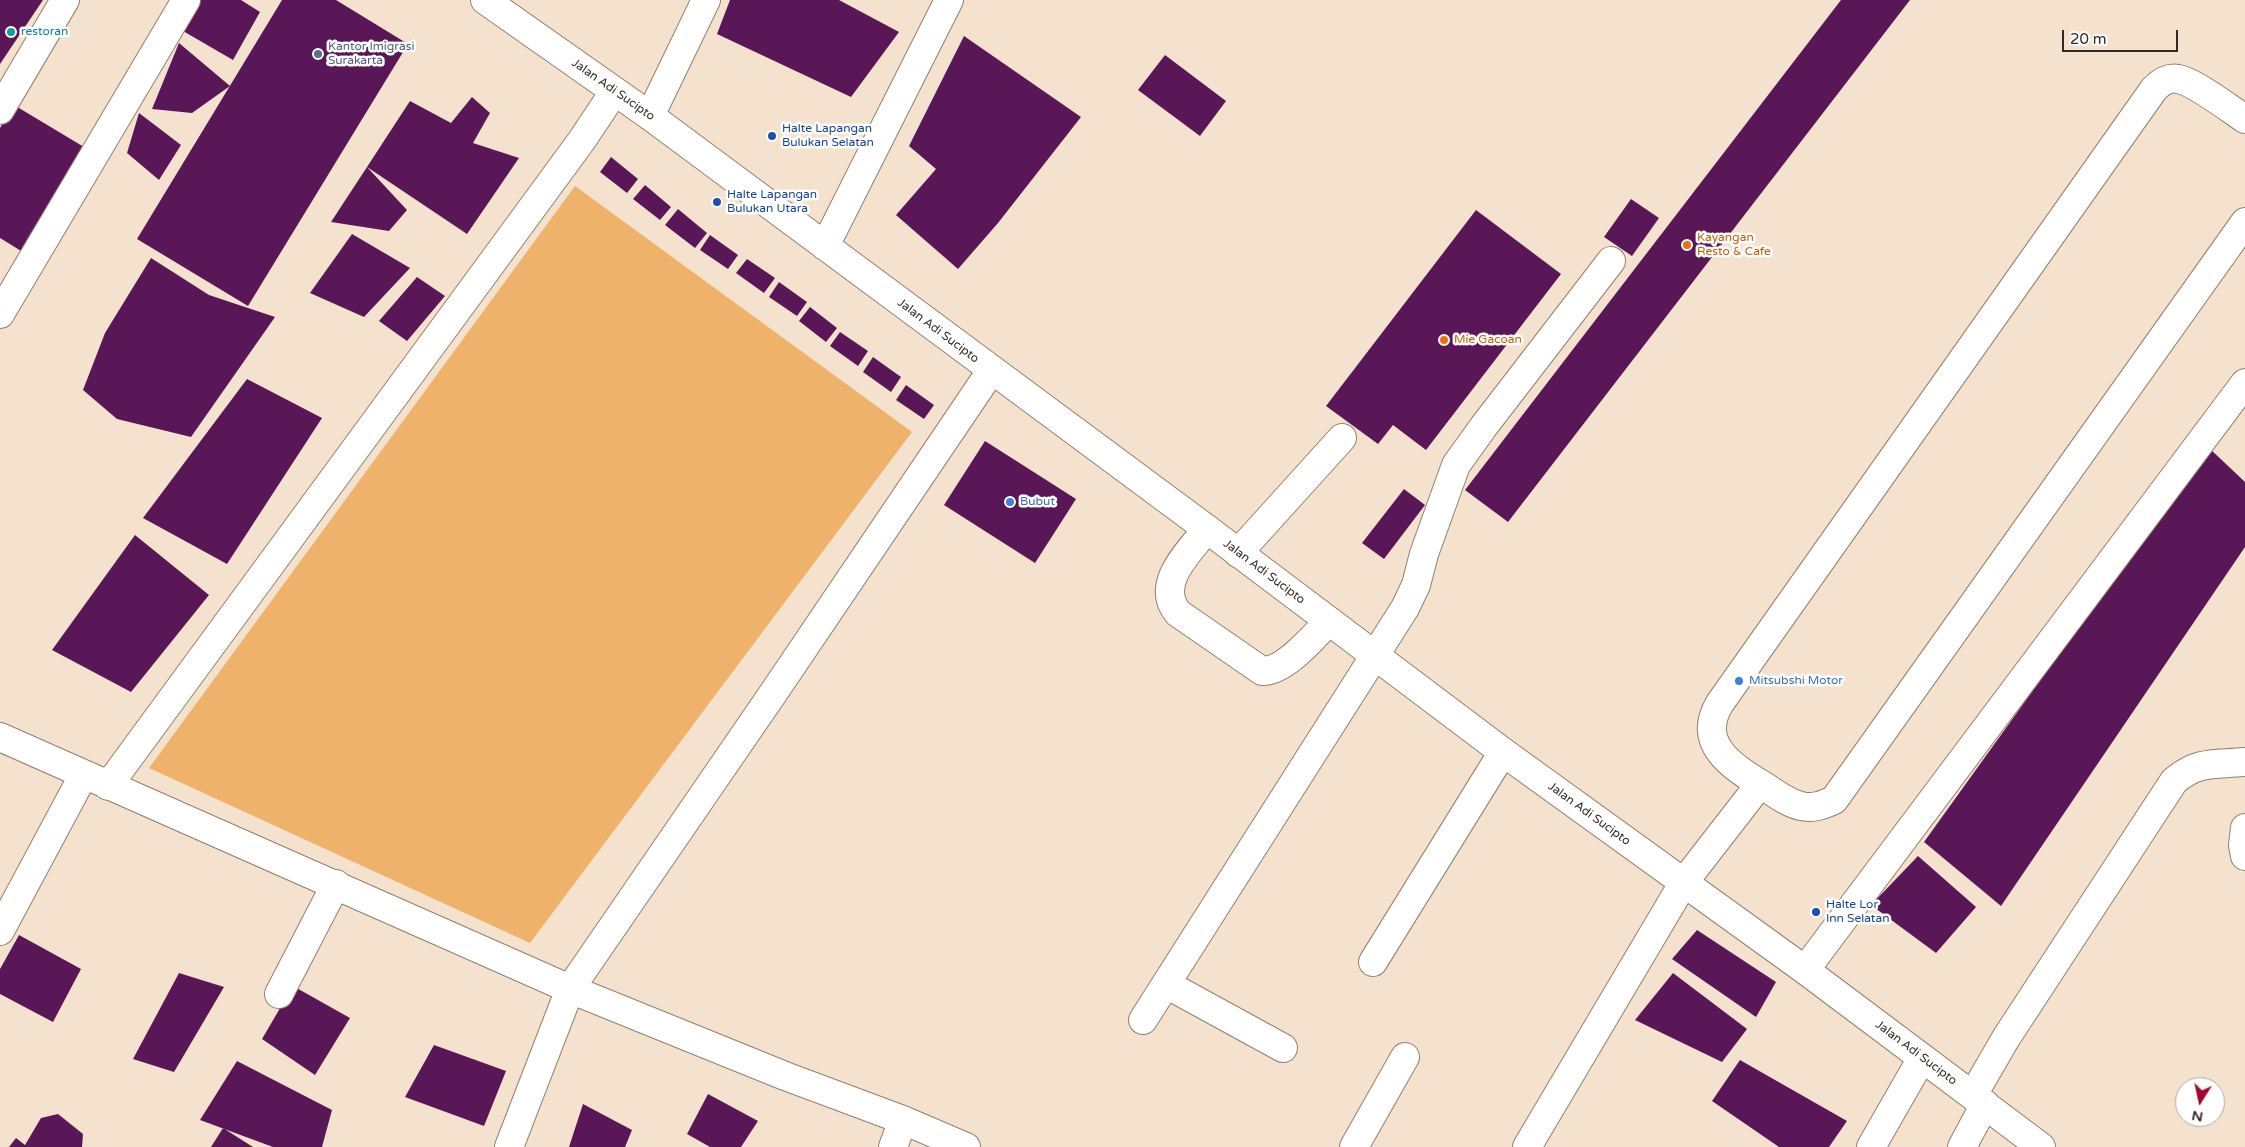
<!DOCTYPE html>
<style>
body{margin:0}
#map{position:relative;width:2245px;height:1147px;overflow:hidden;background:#f5e2ce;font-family:"Varela Round",sans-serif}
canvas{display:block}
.north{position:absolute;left:2175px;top:1077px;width:50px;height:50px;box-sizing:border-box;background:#fff;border:1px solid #adaaa7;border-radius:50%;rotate:190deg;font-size:14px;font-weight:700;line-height:20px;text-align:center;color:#312a22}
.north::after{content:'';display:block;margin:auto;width:18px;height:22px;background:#a30531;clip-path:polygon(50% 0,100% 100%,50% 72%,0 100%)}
.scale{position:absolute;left:2062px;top:30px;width:116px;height:22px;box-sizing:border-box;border:2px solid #312a22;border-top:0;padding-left:6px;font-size:15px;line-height:18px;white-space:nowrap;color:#312a22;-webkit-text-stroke:4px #fff;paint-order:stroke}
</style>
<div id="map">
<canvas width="2245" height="1147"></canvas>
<div class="north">N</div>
<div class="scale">20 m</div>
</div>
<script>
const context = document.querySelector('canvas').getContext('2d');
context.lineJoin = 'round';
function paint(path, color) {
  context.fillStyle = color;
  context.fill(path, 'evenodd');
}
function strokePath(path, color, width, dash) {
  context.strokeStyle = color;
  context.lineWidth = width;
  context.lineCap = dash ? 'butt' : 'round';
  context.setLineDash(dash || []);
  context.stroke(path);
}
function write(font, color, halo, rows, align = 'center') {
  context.font = font + ' "Varela Round",sans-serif';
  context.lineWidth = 5;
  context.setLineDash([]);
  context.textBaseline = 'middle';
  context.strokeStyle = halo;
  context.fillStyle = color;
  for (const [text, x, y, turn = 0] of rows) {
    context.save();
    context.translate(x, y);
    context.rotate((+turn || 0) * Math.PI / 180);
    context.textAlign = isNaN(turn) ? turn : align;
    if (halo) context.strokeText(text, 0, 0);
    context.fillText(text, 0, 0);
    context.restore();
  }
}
paint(new Path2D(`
 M575 186 912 432 530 943 149 768Z`), '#eeb26a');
paint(new Path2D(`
 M0 0H43L0 64Z
 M201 0H241L260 12 233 60 183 31Z
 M282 0H336L408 44 248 306 137 239Z
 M730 0H839L899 32 851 97 717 34Z
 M1841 0H1910L1508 522 1465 490Z
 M964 36 1081 117 998 223 958 269 896 215 936 169 909 146Z
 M179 43 230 86 192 113 152 109Z
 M1165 55 1226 101 1200 136 1138 90Z
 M472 97 490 113 473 143 519 158 467 234 367 167 410 101 451 123Z
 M14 105 89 150 26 254 0 238V128Z
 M139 113 181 145 159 180 127 153Z
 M611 157 638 179 627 193 600 172Z
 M367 167 407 210 389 231 331 222Z
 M645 185 671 207 660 220 633 199Z
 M1631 199 1659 218 1632 256 1604 237Z
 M678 209 707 233 695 248 665 225Z
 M1476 210 1561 274 1426 450 1393 425 1378 444 1326 406Z
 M352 234 410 268 364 317 310 293Z
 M710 235 738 255 728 269 700 250Z
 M151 258 209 295 275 317 191 437 117 419 83 390 105 333Z
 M747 259 775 278 764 293 736 273Z
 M417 277 445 296 407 341 379 321Z
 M779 282 807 302 797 316 769 297Z
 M810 307 837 328 826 342 799 321Z
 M840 332 868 351 858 366 830 346Z
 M873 357 901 377 891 392 863 372Z
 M247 379 322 418 227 564 143 518Z
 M906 385 934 405 924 419 896 400Z
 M985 441 1076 499 1035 563 944 505Z
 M2208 447 2245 482V547L2001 906 1924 842Z
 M1404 489 1425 505 1384 559 1362 543Z
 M135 535 209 595 131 692 52 650Z
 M1918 856 1976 907 1936 953 1871 905Z
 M1697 930 1776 982 1756 1017 1672 959Z
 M19 935 81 969 53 1022 0 994V969Z
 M179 973 224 987 174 1072 133 1059Z
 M1673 973 1747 1029 1722 1062 1635 1020Z
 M293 986 350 1018 315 1075 262 1039Z
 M434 1045 506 1071 484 1126 405 1097Z
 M1740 1060 1847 1121 1829 1147H1779L1712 1101Z
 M237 1061 332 1110 322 1147H273L200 1120Z
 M708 1094 758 1121 741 1147H710L687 1134Z
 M583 1104 632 1130 625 1147H569Z
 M58 1114 83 1134 82 1147H9L16 1138 25 1145 41 1118Z
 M223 1128 253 1147H211Z`), '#591758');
const minor = new Path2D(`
 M0 110 65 0
 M650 116 706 0
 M2245 119C2230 109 2193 81 2178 79 2168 77 2161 82 2154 89L1720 703C1695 744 1733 767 1764 786 1775 793 1787 803 1801 806 1813 809 1823 805 1834 800L2245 222
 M825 246 949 0
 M0 314 186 0
 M1207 529C1189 552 1154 584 1178 613L1262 671C1285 672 1314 636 1329 621
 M1238 553 1342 438
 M0 737 570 989 785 1076 903 1120 966 1147
 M108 786 582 140 614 92
 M2245 828 2243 845 2245 856
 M0 931 84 774
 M1373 962 1503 752
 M1805 970 2245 383
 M1166 984 1283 1048
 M279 994 336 884
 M1143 1020 1405 608 1416 585 1424 554 1456 465 1484 426 1611 261
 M1973 1095 2006 1038 2174 781C2199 760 2215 765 2245 762
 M509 1147 570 989 774 692 991 371
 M893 1147 903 1120
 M1354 1147 1405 1057
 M1527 1147 1684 882 1760 784
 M1871 1147 1922 1058
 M1962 1147 1985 1104`);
const highway = new Path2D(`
 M485 0 650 116 1207 529 1503 752 1805 970 2041 1147`);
strokePath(minor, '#91806e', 30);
strokePath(highway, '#91806e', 30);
strokePath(minor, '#fff', 28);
strokePath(highway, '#fff', 28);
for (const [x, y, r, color] of [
 [11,32,5,"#0f9aa8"],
 [318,54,5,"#5c6f8a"],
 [772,136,5,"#1a4fb4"],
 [717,202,5,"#1a4fb4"],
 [1687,245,5,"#e8710a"],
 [1444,340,5,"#e8710a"],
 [1010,502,5,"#3f7fe0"],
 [1739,681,5,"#3f7fe0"],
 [1816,912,5,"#1a4fb4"]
]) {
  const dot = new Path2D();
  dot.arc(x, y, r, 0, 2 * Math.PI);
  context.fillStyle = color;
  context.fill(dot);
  strokePath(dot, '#fff', 2);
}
write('12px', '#0d838f', '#fff', [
 ["restoran",21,32]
], 'left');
write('12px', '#4e5e75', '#fff', [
 ["Kantor Imigrasi",328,47],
 ["Surakarta",328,61]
], 'left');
write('12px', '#312a22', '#fff', [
 ["Jalan Adi Sucipto",613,90,35],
 ["Jalan Adi Sucipto",938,331,37],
 ["Jalan Adi Sucipto",1264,572,37],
 ["Jalan Adi Sucipto",1589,814,36],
 ["Jalan Adi Sucipto",1916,1053,37]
]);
write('12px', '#164399', '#fff', [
 ["Halte Lapangan",782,129],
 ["Bulukan Selatan",782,143],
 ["Halte Lapangan",727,195],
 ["Bulukan Utara",727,209],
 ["Halte Lor",1826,905],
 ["Inn Selatan",1826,919]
], 'left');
write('12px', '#c56008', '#fff', [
 ["Kayangan",1697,238],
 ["Resto & Cafe",1697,252],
 ["Mie Gacoan",1454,340]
], 'left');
write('12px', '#366cbe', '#fff', [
 ["Bubut",1020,502],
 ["Mitsubshi Motor",1749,681]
], 'left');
</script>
